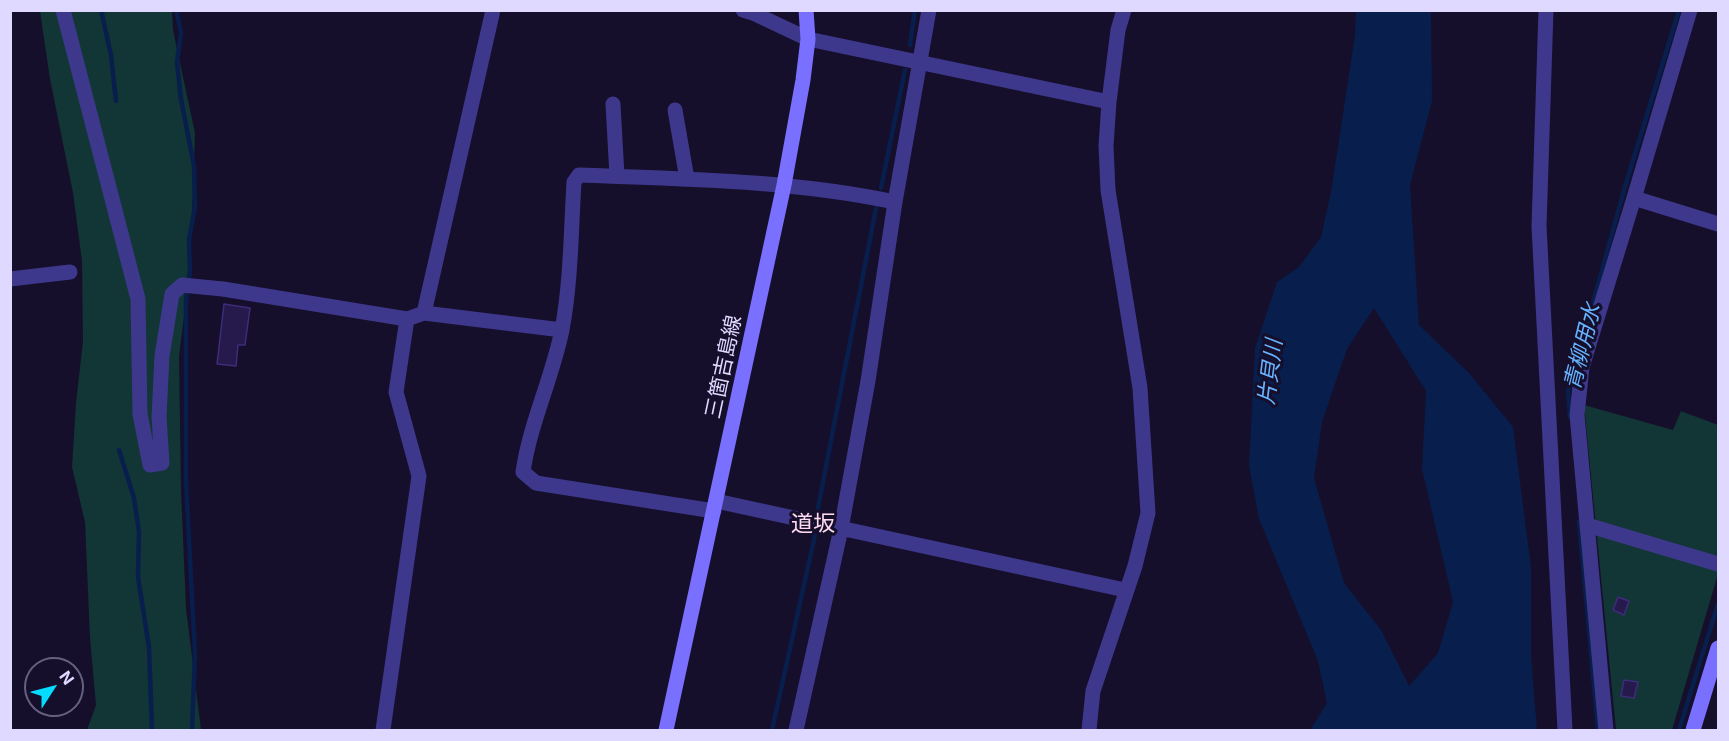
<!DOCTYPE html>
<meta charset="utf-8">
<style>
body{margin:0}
#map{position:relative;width:1729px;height:741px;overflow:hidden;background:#150f2b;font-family:Inter,sans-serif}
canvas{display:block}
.frame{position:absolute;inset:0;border:12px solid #dfd9ff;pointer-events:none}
.north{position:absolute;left:24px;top:657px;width:60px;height:60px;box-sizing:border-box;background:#150f2b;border:2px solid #666080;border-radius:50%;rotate:54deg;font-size:16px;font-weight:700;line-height:24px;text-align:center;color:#dfd9ff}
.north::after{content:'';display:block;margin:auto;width:21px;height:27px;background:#05dcff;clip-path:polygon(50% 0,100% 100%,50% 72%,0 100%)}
</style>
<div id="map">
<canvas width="1729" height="741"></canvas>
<div class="frame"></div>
<div class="north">N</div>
</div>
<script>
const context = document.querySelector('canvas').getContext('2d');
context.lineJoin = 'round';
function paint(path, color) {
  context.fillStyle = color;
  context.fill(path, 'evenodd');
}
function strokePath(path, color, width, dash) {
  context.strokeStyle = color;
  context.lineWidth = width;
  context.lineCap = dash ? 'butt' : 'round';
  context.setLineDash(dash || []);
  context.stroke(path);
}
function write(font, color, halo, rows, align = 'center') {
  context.font = font + ' Inter,"Noto Sans JP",sans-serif';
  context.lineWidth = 6;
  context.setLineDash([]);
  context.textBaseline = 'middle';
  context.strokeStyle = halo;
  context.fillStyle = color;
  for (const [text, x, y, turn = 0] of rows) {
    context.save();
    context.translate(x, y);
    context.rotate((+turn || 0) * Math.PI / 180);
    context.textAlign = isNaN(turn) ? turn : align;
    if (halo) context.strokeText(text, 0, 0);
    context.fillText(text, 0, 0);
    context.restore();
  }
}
paint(new Path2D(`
 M40 11H172L173 30 195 133 190 270 179 356 181 490 186 608 201 730H87L96 705 90 638 85 522 72 467 76 403 83 341 82 261 73 193 50 79Z
 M1584 405 1673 430 1681 411 1718 425V574L1672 730H1616Z`), '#123535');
paint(new Path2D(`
 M1356 11H1431L1432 101 1410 185 1419 325 1469 373 1513 427 1531 567V656L1537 730H1310L1327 703 1318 661 1259 519 1249 466 1255 348 1277 282 1299 267 1321 237 1331 192 1355 35ZM1374 308 1426 391 1422 469 1453 602 1438 653 1409 686 1381 630 1344 583 1314 478 1322 422 1347 349Z`), '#081e4c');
strokePath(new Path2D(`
 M101 10 111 55 116 101
 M176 10 181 32 177 62 181 99 194 166 195 207 189 240 190 270 186 300V483L195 654 192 730
 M910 45 915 10
 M881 188 905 70
 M1580 350 1624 190 1679 10
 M1570 417 1568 391 1576 364
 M119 450 134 498 139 532 138 577 149 647 152 730
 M817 513 876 208
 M1579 521 1598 730
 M772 730 815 535
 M1679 730 1718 604`), '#081e4c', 4.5);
const building = new Path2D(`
 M224 304 250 308 245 345H238L236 366 217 364Z
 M1618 597 1629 601 1624 615 1613 610Z
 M1624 680 1638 682 1634 698 1621 696Z`);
paint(building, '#261a4d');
strokePath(building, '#3e2b7a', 1.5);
strokePath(new Path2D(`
 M63 10 138 299 140 414 150 465 162 463 159 417 162 356 172 294 182 285 223 289 407 319 424 313 562 330
 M743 10 753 13 808 39 1109 102
 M1546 10 1539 226 1565 730
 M613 104 617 176
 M675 110 687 179
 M1634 198 1690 10
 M10 279 70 272
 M424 313 493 10
 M716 501 1125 590
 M714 511 536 483 523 472C530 423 552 379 562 330 571 282 571 231 574 182L579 175C685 179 791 180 895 202
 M1587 525 1718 564
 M383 730 419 476 396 392 407 319
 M796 730 841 529 868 381 895 202 929 10
 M1089 730 1093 691 1135 566 1148 513 1140 388 1108 190 1106 146 1109 102 1118 30 1124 10
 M1606 730 1577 415 1582 367 1634 198 1718 224`), '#3e388d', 15);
strokePath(new Path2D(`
 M666 730 784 185 803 80 808 39 806 10
 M1693 730 1718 648`), '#7970ff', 15);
write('21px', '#dfd9ff', '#150f2b', [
 ["三箇吉島線",724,367,-78]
]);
write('italic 22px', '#67b3ff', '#150f2b', [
 ["青柳用水",1583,347,-76],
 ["片貝川",1271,372,-83]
]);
write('22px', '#ffdbf1', '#150f2b', [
 ["道坂",813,524]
]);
</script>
